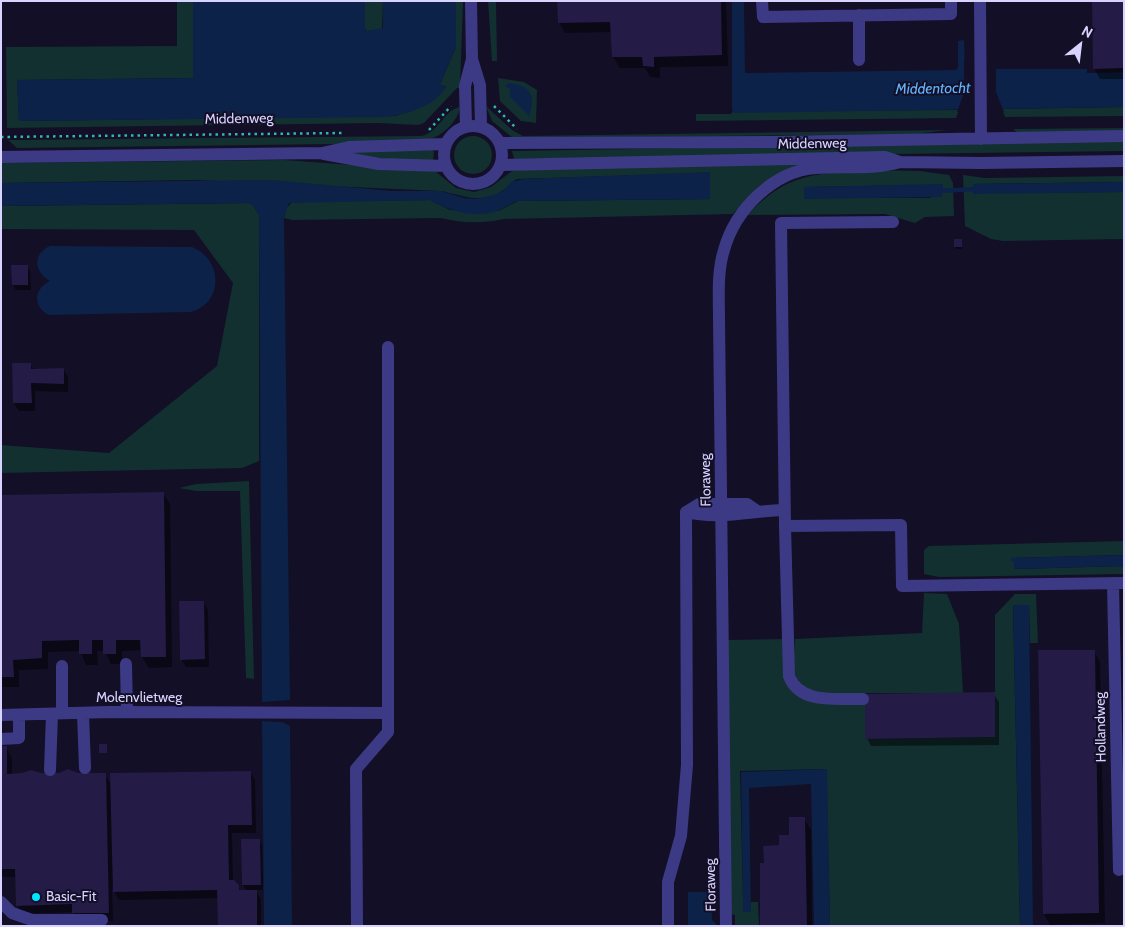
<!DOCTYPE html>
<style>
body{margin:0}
#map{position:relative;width:1125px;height:927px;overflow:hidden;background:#130f26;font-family:Cabin,sans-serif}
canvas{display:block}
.frame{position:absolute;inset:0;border:2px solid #d9d4ff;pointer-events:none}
.north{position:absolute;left:1055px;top:20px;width:50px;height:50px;-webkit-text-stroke:4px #130f26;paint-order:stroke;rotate:29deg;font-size:14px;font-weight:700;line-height:20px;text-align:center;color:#d9d4ff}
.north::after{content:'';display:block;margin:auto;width:18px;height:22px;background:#d9d4ff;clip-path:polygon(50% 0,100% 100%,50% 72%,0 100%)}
</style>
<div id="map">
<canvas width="1125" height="927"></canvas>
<div class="frame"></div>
<div class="north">N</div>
</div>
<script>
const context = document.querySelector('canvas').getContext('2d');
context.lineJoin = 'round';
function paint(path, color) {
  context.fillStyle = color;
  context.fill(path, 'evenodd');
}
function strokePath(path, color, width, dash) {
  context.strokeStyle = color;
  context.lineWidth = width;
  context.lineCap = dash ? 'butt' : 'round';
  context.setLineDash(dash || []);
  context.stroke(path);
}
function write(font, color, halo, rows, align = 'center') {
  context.font = font + ' Cabin,sans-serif';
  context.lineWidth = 4;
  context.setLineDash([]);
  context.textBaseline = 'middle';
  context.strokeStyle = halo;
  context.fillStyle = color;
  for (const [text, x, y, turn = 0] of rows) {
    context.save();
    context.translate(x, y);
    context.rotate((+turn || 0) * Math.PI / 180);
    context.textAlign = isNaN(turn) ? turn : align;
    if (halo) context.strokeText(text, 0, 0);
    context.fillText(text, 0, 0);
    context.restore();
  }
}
paint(new Path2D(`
 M177 1H193V78L17 80 19 121 396 116 436 98 441 90 446 87 441 85V82L456 47V1H463L460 88H457L424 123 418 125 379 123 7 128 6 47 177 46Z
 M365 1H383L382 30 367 31 365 29Z
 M488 1H496L497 61H492Z
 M498 78 524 82 537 90 536 123 521 121 500 101Z
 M486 106 512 130 523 136 946 130 917 134 513 138 492 121Z
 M460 107C458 121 444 134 431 139L335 144 17 148 8 140 420 136C439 134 443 110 460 107Z
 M1124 107V116L1005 117 1002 109Z
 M959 110 956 118 696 121V114H731L733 111Z
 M1124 128V133L1017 132 1013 129Z
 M454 155a19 19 0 1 1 38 0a19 19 0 1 1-38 0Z
 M1124 141V151L514 159 512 151Z
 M432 150 434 152 433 160H401L349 156 347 152Z
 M284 160 435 171 456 188 474 192 491 187 512 171 524 169 806 163 760 185 733 214 504 219C480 224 463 223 440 218L293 220 284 218 286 209 292 202 430 200 450 210 498 211 518 201 710 199V173L517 179C511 182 507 188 502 191 481 205 462 195 441 191L194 180 1 183V163Z
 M870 170 920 171 949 175 953 183 954 216 925 217 915 223 885 214 748 215C787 172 816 174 870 170ZM928 185 931 198H804V187Z
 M963 175 985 178 1124 176V182L973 184V193L1124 192V239L1003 241 991 239 965 226Z
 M249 203 253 205 259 215V461L242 468 1 473V445L109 453 217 366 233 283 194 230 1 229V206Z
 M249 481 254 679 246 678 240 491H196L179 488 196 484Z
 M1124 541V555L1011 558V561H1014V569L1124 566V574L939 577 924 574V550L929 546Z
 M924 593 947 594 959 624 963 693H812C788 676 794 666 795 639L922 633Z
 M1015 594H1036L1038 643H1030L1029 605H1013L1020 926H830L826 769 740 771 743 897 750 907 751 902H758L759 926H735V915L731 914 728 640 784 639 797 695 865 702 866 739 995 737V615Z`), '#12302f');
paint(new Path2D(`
 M193 1H365V29L367 31 383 28V1H456V47L441 82V85L446 88C441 91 441 95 436 99 423 109 403 115 387 117L19 121 17 80 193 78Z
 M732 1H744L745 73 956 70 958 67V41L964 40 965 69H1087V73L1124 72V107L734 113 732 109Z
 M509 83C531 86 536 95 529 116L510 97V89L505 86Z
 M710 172V199L518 201C511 203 504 208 497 211 472 219 452 211 429 200L289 203 284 218 290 700 262 702 259 215 253 205 249 203 1 206V183L272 180 392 191H441L464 198 476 199 491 196 503 191 511 182 523 179Z
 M1124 182V192L973 194V184Z
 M943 184 942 197 804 199V187Z
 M50 246 192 247C223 259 224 303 191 312L49 315C32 307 34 288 50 281 34 272 32 254 50 246Z
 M1124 555V566L1014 569V562L1011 561V558Z
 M1013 605H1029L1033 926H1020Z
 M262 721 282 722 290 726 292 926H264Z
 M827 769 830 926H814L811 784 749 788 751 912H743L741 772Z
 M688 892H711L712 920 718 926H688Z`), '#0c2248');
paint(new Path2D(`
 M964 60H967V67H996V92L1004 112H957L964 93Z`), '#130f26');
paint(new Path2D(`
 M559 1H726L728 66 660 67V78L650 77 645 68H620L613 57 612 32 565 33 559 22Z
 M1124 1V79H1100L1094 68Z
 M961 240 962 249H956L955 247Z
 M27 266 30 271 31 290H16L13 285Z
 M30 364 34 370 63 369 68 377V392L35 391V411H19L14 403Z
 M163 493 170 504 172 667 149 668 142 657V650L122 651V664H111L105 651H97L98 665H86L80 651 48 652V669L19 670V687H1V496Z
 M203 602 208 610 209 667H186L181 659Z
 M1094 651 1100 662 1105 923 1050 925 1044 914Z
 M994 694 999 702V745L871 746 867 738Z
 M6 747 12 758V775L105 774 112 786 250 772 255 780 256 833H232L233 881 242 892 247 891 243 885 242 840H259L262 845 263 890H255L261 899V926H219V898L119 900 112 888 113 921H78L73 912 22 914 17 905 16 877H3L1 874V748Z
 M804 819 811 830 812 926H762L765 865Z`), '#0007');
strokePath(new Path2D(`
 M938 191 977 189`), '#0c2248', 4.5);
paint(new Path2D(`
 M557 1H721L722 55 654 57V67L643 66 642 57H612L610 22 558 23Z
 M1092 1H1124V68L1093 69Z
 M954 239H962V247H954Z
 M11 265H28V285H12Z
 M12 363H31V369L64 368V384L31 383 32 403H13Z
 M164 492 166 657H141L140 640H116V654H103V640H92V654H79V640L42 641V658L13 660 14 677H1V495Z
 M179 601H204L205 659 180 660Z
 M1038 650H1095L1099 913 1043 914Z
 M995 692V737L865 739V694Z
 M99 744H107V753H99Z
 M1 746H7V774L22 773 31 770 41 773H59L68 769 78 773H106L109 913H72V904L16 906 15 869H1Z
 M251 771 252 825H228L229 880H234L239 885V890H257V926H218L217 890 113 892 110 773Z
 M789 817H805L807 926H760V863H764L763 846 779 845V835H789Z
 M241 839H260L261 885H242Z`), '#241b47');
strokePath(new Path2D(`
 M494 106 517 129
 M429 130 451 106
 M1 137 344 133`), '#2fb8b0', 2.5, [2.5, 4]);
strokePath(new Path2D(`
 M762 1 763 17 951 14V1
 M980 1 981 139
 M859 15V60
 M472 59 480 85 481 126
 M444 155a29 29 0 1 1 58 0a29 29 0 1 1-58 0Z
 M466 126 465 86 472 59 471 1
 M500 143 773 142 1124 136
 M324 154 379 164 446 166
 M1 157 322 153 349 147 446 144
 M501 165 885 157 900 162 981 163 1124 161
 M893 222 781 223 785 526 901 525 902 586 1124 583
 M686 512C719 520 751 511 784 510
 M686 512 699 504H747L757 511
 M785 526 789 676C800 705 837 698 863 699
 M1113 584 1119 870
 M126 664 127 712
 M62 666V713
 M83 713 85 768
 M1 715 109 712 388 713
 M1 739 19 738V715
 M50 770 52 714
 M1 902 12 913 32 920H102
 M357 926 356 769 388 732V347
 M668 926V882L681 836 687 765 686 512
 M726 926 719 318C719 296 717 272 724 250 735 210 773 171 816 168 844 166 873 170 900 162`), '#3d3a85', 12);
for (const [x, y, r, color] of [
 [36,897,5,"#00e5ff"]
]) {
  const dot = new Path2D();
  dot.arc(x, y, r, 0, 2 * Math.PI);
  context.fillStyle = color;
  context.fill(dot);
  strokePath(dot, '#130f26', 2);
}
write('14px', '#d9d4ff', '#130f26', [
 ["Middenweg",239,119,-1],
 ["Middenweg",812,144,-1],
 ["Floraweg",706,480,-91],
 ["Molenvlietweg",139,698],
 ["Hollandweg",1101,727,-91],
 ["Floraweg",711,885,-91]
]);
write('14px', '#d9d4ff', '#130f26', [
 ["Basic-Fit",46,897]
], 'left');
write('italic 15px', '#62b6ff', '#130f26', [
 ["Middentocht",933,89,-1]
]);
</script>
